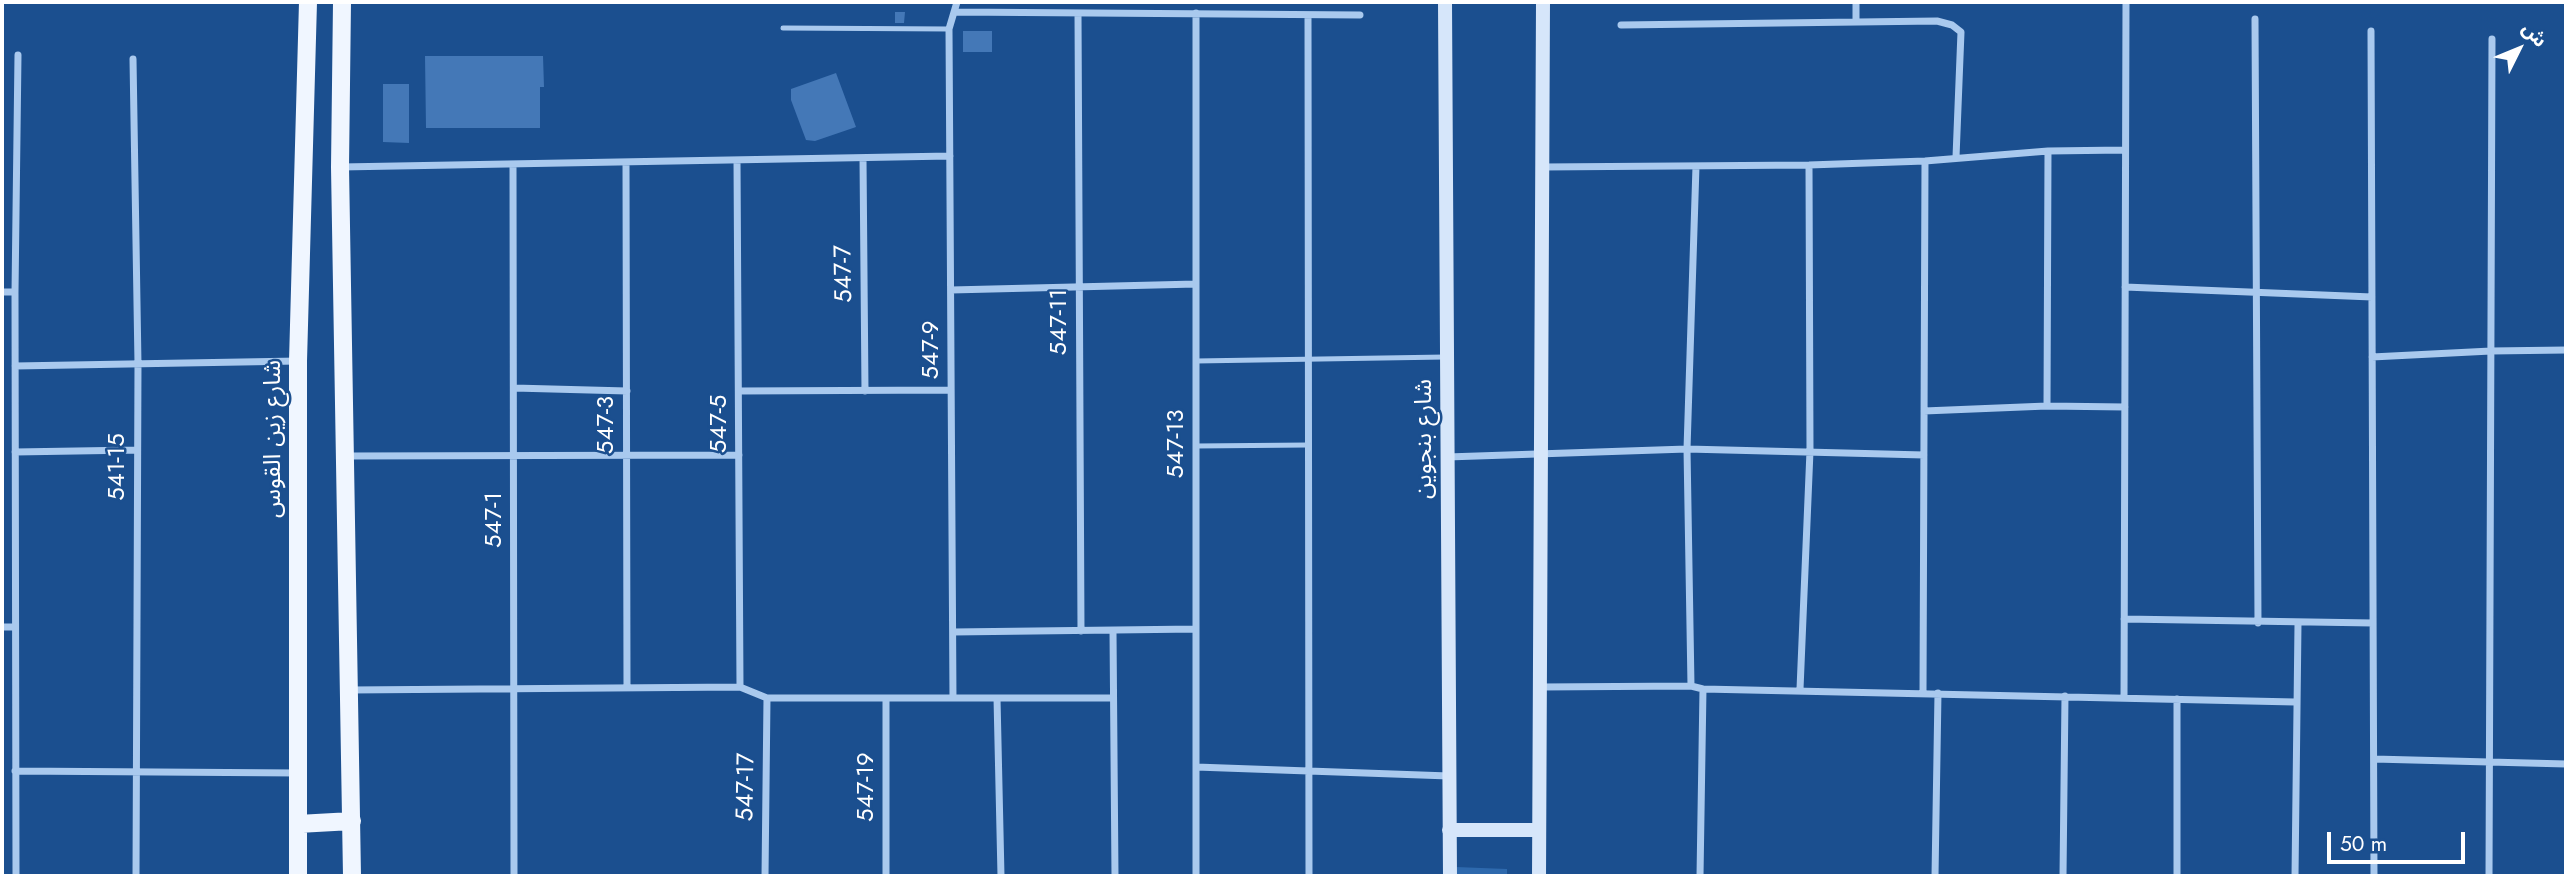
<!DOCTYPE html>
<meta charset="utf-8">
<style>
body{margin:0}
#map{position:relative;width:2568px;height:878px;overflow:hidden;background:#1b4f8f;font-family:Jost,"Noto Sans Arabic",sans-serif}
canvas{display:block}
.frame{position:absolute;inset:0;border:4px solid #fff;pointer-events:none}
.north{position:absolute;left:2484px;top:14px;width:70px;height:70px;-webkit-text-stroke:5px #1b4f8f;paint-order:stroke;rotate:47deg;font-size:19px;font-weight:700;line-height:28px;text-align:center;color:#fff}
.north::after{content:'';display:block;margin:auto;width:24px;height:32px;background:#fff;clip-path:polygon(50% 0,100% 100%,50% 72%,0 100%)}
.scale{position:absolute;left:2327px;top:832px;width:138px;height:32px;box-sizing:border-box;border:4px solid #fff;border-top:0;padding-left:9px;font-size:21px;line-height:24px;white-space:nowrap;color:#fff;-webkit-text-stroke:5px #1b4f8f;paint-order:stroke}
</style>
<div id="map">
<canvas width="2568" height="878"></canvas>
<div class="frame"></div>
<div class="north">ش</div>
<div class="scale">50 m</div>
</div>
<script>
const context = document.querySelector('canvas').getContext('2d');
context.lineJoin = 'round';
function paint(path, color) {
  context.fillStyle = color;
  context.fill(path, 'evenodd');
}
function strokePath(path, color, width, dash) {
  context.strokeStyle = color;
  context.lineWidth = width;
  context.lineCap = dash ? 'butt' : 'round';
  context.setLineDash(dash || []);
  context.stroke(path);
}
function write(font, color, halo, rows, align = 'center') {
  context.font = font + ' Jost,"Noto Sans Arabic",sans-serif';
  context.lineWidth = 5;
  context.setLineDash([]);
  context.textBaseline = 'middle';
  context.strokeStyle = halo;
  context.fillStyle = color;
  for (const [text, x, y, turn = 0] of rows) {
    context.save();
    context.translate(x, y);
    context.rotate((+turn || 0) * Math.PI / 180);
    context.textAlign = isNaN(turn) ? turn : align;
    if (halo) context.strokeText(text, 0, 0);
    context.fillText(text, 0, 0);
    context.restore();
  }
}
paint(new Path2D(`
 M1456 867 1507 869V876H1456Z`), '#2e69ad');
paint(new Path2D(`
 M895 12H905L904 23H895Z
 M963 31H992V52H963Z
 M425 56H543L544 87H540V128H426Z
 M836 73 856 127 815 141 806 140 791 100V89Z
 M383 84H409V143L383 142Z`), '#4478b7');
strokePath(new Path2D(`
 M783 28 949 29
 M1196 361 1445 357
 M1196 446 1308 445`), '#a9c9ee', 5);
strokePath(new Path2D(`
 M1856 2V21
 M955 12 1360 15
 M1078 13 1081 631
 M1196 13V876
 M1308 15 1309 876
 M2255 19 2258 623
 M1621 25 1937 21 1952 25 1961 32 1956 157
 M2371 31 2374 876
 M133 59 138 364 136 876
 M863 158 865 391
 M737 160 740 687
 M626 162 627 688
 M513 164 514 876
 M341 167 950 156
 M1543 167 1809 165 1925 161 2048 151 2124 150
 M2125 287 2372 297
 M951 290 1196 284
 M2 292H15
 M2372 357 2491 351 2566 350
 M15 366 298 361
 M514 388 627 391
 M739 391 951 390
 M2047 406 2048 151
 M1924 411 2047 406 2125 407
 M15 452 137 450
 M347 456 739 455
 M1447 457 1687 449 1924 455
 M2124 619 2373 623
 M2 627H15
 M1113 631 1115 876
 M953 632 1196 629
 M1691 686 1687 449 1696 166
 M1541 687 1691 686 1703 689 2295 702
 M1800 689 1810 451 1809 165
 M350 690 740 687 767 698H1112
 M1923 693 1925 161
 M2124 697 2126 2
 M886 698V876
 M953 698 949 29 957 2
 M997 698 1001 876
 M2374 759 2566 764
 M1196 767 1449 776
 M15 771 298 773
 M16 876 15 292 18 55
 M765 876 767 698
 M1700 876 1703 689
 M1935 876 1938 693
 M2063 876 2065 696
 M2177 876V699
 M2295 876 2298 624
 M2489 876 2492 39`), '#a9c9ee', 7);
strokePath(new Path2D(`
 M1445 2 1450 876
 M1449 830H1539
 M1539 876 1543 2`), '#d6e6fa', 14);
strokePath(new Path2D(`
 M342 2 340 167 352 876
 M298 824 352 821
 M298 876V361L308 2`), '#f0f6ff', 18);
write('24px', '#fff', '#1b4f8f', [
 ["547-7",845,274,-91],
 ["547-11",1060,322,-90],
 ["547-9",932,350,-90],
 ["547-5",720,424,-90],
 ["547-3",607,425,-90],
 ["شارع زين القوس",274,439,-90],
 ["شارع بنجوين",1425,439,-90],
 ["547-13",1177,444,-90],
 ["541-15",118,467,-90],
 ["547-1",495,520,-90],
 ["547-17",747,787,-89],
 ["547-19",867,787,-90]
]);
</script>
